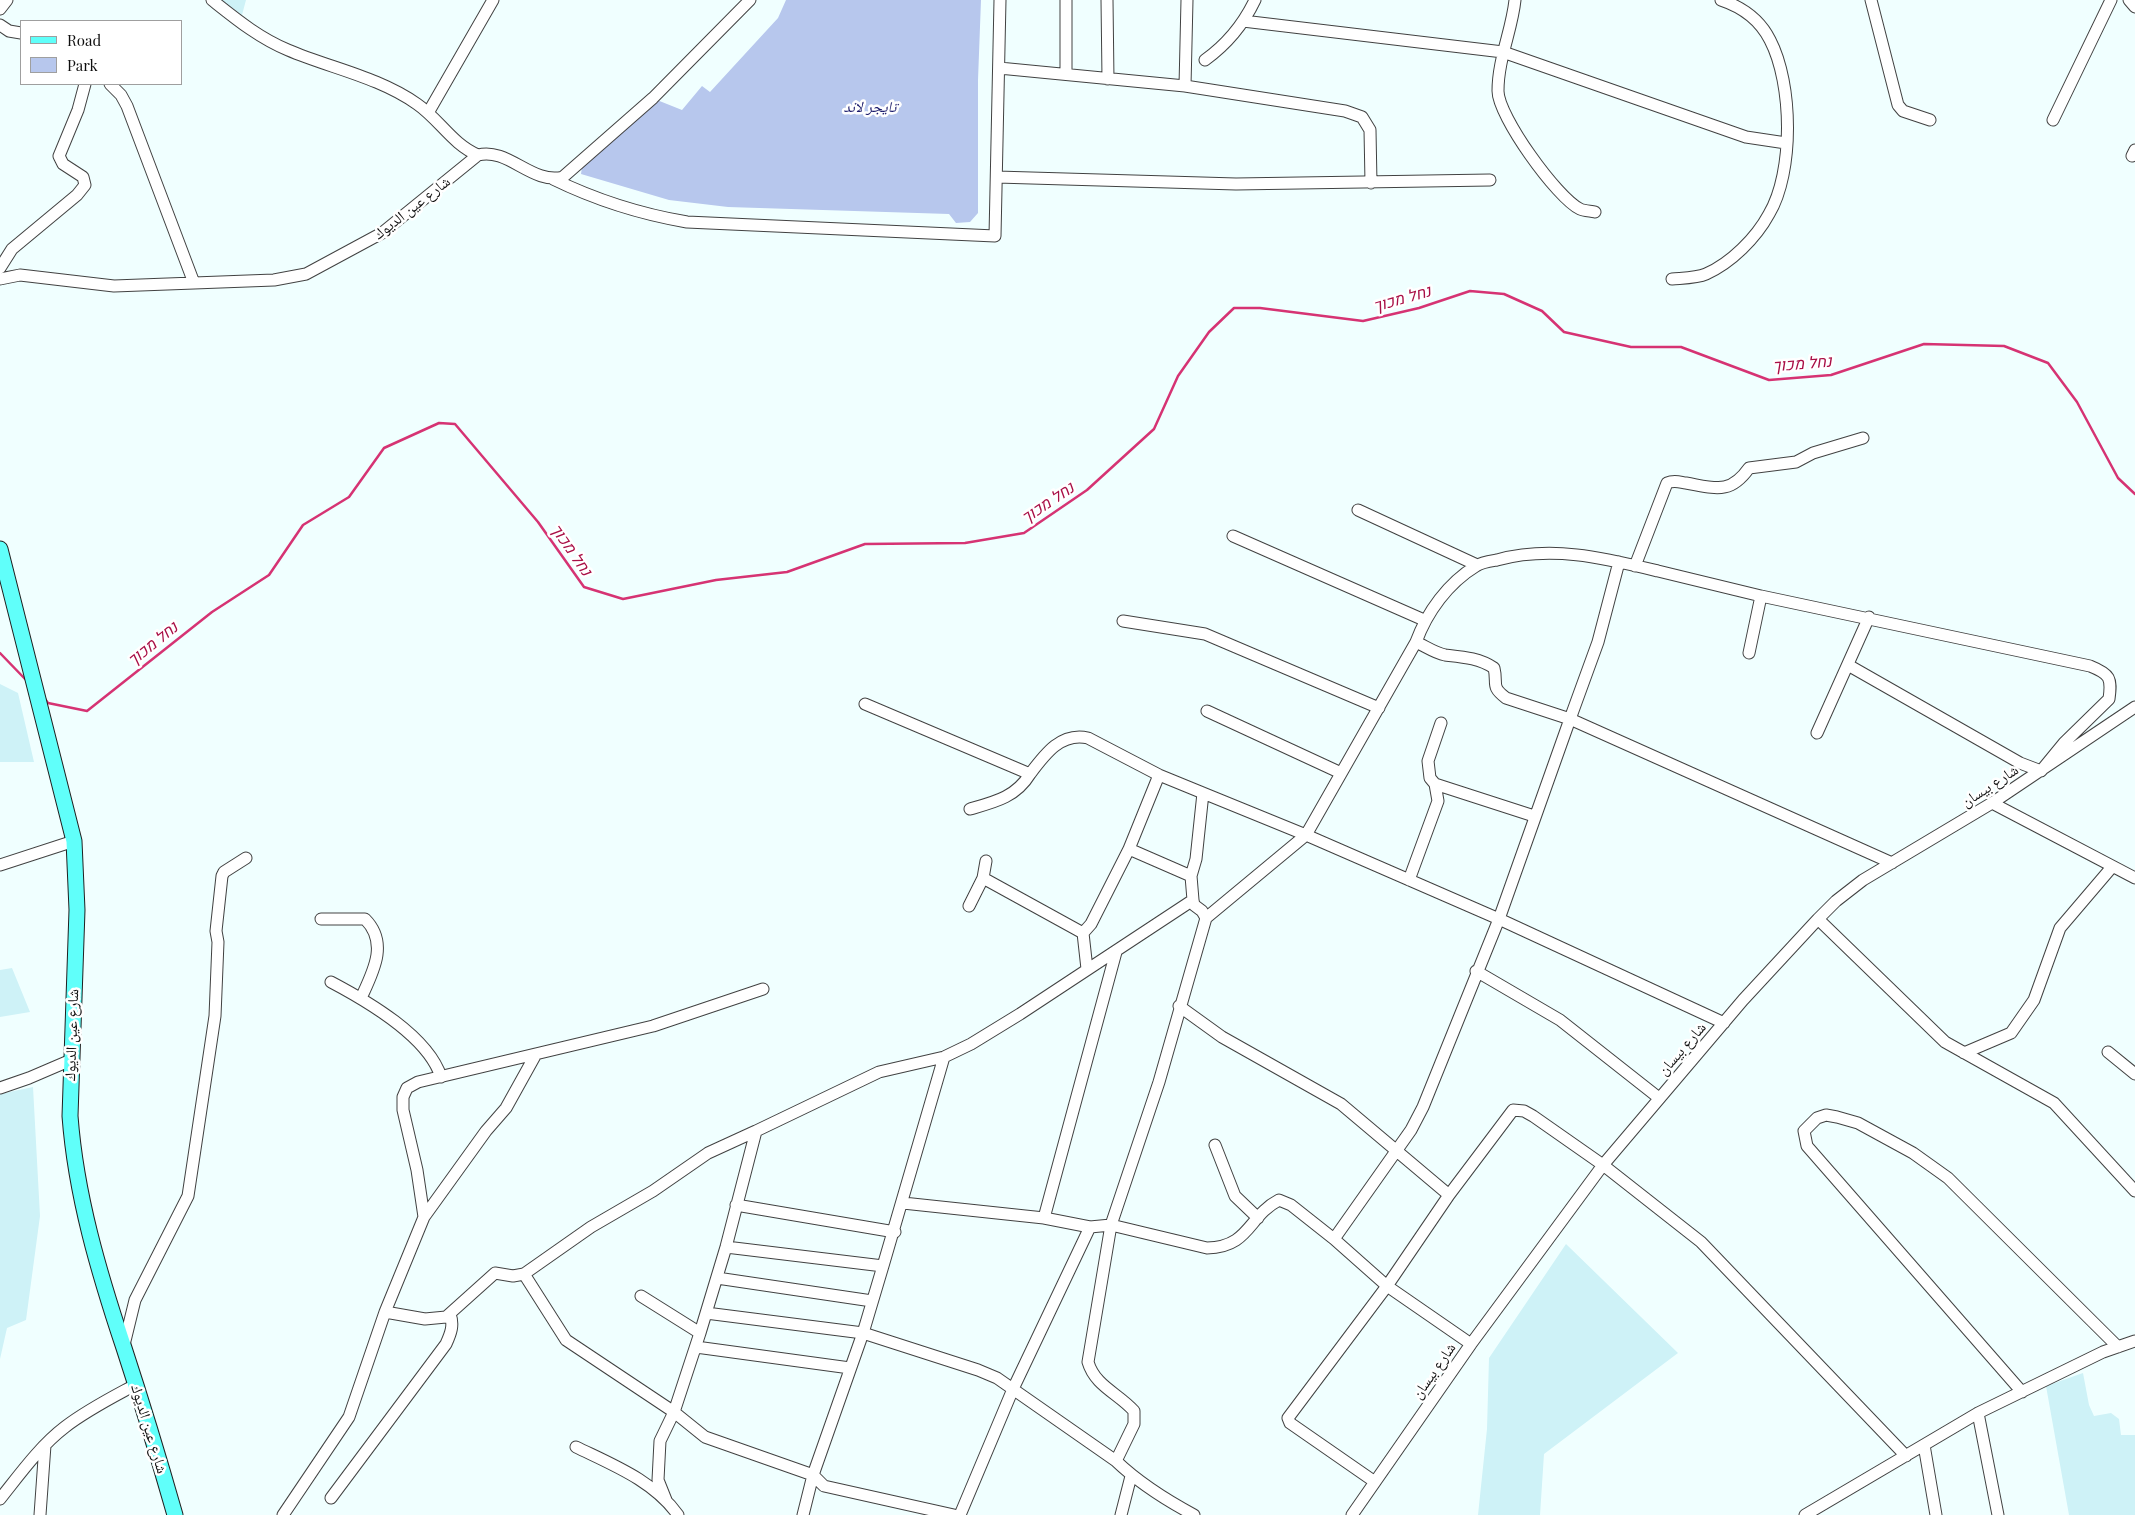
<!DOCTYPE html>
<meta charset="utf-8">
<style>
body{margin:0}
#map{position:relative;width:2135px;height:1515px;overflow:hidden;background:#f0ffff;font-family:"Playfair Display",serif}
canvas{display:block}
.legend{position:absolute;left:20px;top:20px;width:162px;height:65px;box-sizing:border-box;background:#fff;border:1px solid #9f9f9f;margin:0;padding:6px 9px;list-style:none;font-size:15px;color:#0f0f0f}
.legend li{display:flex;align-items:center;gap:10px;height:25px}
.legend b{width:25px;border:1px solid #9f9f9f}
</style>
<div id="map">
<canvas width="2135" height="1515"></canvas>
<ul class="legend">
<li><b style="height:6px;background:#60fffa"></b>Road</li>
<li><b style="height:14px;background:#b7c7ed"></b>Park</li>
</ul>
</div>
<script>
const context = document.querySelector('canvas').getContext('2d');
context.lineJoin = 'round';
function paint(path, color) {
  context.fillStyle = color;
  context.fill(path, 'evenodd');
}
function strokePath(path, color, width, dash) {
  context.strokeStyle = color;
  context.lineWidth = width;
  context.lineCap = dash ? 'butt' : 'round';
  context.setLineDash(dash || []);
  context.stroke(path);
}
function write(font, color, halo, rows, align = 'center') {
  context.font = font + ' "Playfair Display","Noto Naskh Arabic",Heebo,serif';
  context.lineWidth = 5;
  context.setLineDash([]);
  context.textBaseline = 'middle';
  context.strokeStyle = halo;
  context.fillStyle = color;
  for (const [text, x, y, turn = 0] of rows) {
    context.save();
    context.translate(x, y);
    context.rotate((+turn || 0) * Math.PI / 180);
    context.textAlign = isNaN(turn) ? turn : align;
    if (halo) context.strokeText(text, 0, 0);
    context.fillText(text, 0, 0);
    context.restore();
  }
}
paint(new Path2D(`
 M220 0H246L242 15Z
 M0 684 18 693 34 762H0Z
 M12 968 30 1012 0 1017V970Z
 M33 1087 40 1216 26 1320 7 1328 0 1359V1094Z
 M1566 1244 1678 1353 1544 1454 1540 1515H1478L1487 1429 1489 1358Z
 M2083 1373 2089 1405 2094 1416 2111 1413 2119 1419 2121 1435H2135V1515H2069L2046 1386Z`), '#cef2f7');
paint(new Path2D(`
 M786 0H981L978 80V213L970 222 956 223 949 214 728 207 669 200 581 174 582 167 657 100 682 110 702 86 710 92 778 18Z`), '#b7c7ed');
strokePath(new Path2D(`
 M0 653 27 681
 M45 699 48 703 87 711 212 612 269 575 303 525 349 497 384 448 439 423 455 424 538 522 584 587 623 599 716 580 787 572 865 544 965 543 1024 533 1087 490 1154 429 1178 376 1209 332 1234 308H1260L1363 321 1419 308 1470 291 1504 294 1542 311 1564 332 1631 347H1681L1769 380 1831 375 1924 344 2004 346 2048 363 2077 402 2118 478 2135 494`), '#d63373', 2.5);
const minor = new Path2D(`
 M212 0C236 19 259 38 288 50 330 68 379 77 417 104 439 119 453 145 478 155
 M1107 0 1108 79
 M1515 0C1512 30 1498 59 1498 91 1498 116 1557 198 1580 209 1584 211 1591 211 1595 212
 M1871 0 1898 105 1903 111 1930 120
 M2129 0 2135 7
 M0 9 7 0
 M1243 21 1503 52 1746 137 1786 143
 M0 25 9 31 21 33
 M1205 60C1226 45 1244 23 1255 0
 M999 68 1185 86 1345 111 1362 117 1370 130 1371 183
 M1066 74V0
 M110 84 121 95 127 106 194 283
 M1185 86 1187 0
 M428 113 493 0
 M2053 120 2111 0
 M2132 156 2135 150
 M997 177 1236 184 1490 180
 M553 179C596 200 640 214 687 222L995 236 1000 0
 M0 268 12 249 77 195 85 185 83 177 63 164 59 156 78 110 85 84
 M0 279 20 275 114 286 274 280 306 274 382 233 478 155C508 147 532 185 563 177L653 98 750 0
 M1672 279C1683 278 1697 278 1706 274 1731 263 1756 238 1769 214 1794 172 1793 84 1770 40 1760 20 1742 7 1721 0
 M1358 510 1477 565
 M1233 536 1424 620
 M1619 562 1598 642 1570 719 1892 863
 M1635 566 1667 483C1674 480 1679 482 1686 483 1715 488 1730 495 1749 468L1796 462 1813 453 1863 438
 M1761 596 2090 666C2110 674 2112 678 2109 699L2064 743 2041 771 2020 763 1848 665
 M1123 621 1205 634 1379 708
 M1416 642C1425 646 1435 653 1445 655 1463 657 1479 658 1494 668 1498 684 1490 686 1506 698L1570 719 1499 919 1724 1023
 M865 704 1030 774C1045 754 1061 732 1088 738L1159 775 1203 793 1196 859 1191 876 1193 900
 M1207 711 1341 773
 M1817 733 1869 617
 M1159 775 1129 849 1191 876
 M1435 784 1534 816
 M1203 793 1306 835 1206 918
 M1992 803 2135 878
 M970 809C995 802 1016 797 1030 774
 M0 865 74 841
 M983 878 1083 933
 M1409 880 1438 801 1435 784 1430 778 1428 761 1441 723
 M969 906 983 878 986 861
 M321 919H365C389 943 373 972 361 998
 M1818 919 1945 1042 2054 1103 2135 1191
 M1087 969 1083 933 1091 924 1129 849
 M1476 971 1560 1020 1659 1098
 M331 982C367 1001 428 1036 441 1077
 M1179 1006 1222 1037 1341 1104 1449 1195 1387 1286 1288 1418 1290 1423 1375 1482
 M2108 1052 2135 1074
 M1964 1053 2011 1033 2034 1000 2060 928 2112 867
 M0 1088 29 1078 71 1060
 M1215 1145 1235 1196 1258 1218
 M1449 1195 1513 1110 1524 1111 1533 1116 1603 1165 1701 1242 1906 1456
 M903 1203 1044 1218 1090 1227 1111 1225 1088 1362C1095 1386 1118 1393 1134 1411V1424L1116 1461
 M736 1205 895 1232
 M424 1217 486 1131 506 1108 536 1054
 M1044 1218 1116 952
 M1334 1239 1387 1286 1471 1344
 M883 1266 944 1057
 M524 1274 566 1340 674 1412 705 1437 813 1475 824 1486 954 1515
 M717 1278 872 1301
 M641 1296 700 1333 674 1412 660 1441 658 1480 666 1500
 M385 1312 424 1217 417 1170 403 1110V1097L407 1088 418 1082 653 1026 763 989
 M706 1313 863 1333 883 1266 726 1247
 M700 1333 726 1247 756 1131 879 1072 944 1057 971 1044 1020 1014 1193 900 1194 905 1202 911 1206 918 1159 1082 1111 1225 1207 1248C1250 1247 1248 1216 1279 1200L1291 1205 1334 1239 1411 1130 1423 1107 1499 919 1306 835 1416 642C1427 612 1448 583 1476 566 1482 562 1491 561 1497 560 1552 545 1604 558 1658 571 1692 579 1727 588 1761 596L1749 653
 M124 1345 135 1300 188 1196 215 1016 218 942 216 931 222 876 224 872 246 858
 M696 1347 850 1368
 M2022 1392 1807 1146 1804 1131 1817 1118 1826 1115 1837 1117 1858 1123 1913 1153 1948 1178 2118 1347
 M1978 1413 1998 1515
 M1924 1445 1936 1515
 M576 1447C613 1465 654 1481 678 1515
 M331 1498 446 1344C451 1333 454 1325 450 1314
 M0 1499C20 1474 40 1446 65 1427 87 1410 111 1398 135 1385
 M40 1515 45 1445
 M283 1515 349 1417 385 1312 425 1319 446 1317 495 1273 513 1276 524 1274 591 1227 653 1191 708 1153 756 1131
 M803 1515 813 1475 863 1333 978 1370 997 1378 1116 1461C1139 1483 1166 1500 1194 1515
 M960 1515 1013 1389 1090 1227
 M1121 1515 1131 1476
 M1352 1515 1471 1344 1603 1165 1743 1000 1818 919 1836 901 1863 880 1992 803 2135 707
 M1805 1515 1978 1413 2103 1352 2135 1341`);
const major = new Path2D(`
 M0 549 74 841 77 910 70 1116C76 1196 99 1273 124 1348 142 1403 159 1459 175 1515`);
strokePath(minor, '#424242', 13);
strokePath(major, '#202020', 17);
strokePath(minor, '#fff', 11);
strokePath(major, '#60fffa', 15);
write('italic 15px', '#1a1a6b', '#fff', [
 ["تايجر لاند",870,107]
]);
write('15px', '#0f0f0f', '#fff', [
 ["شارع عين الديوك",412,208,-38],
 ["شارع بيسان",1990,786,-33],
 ["شارع عين الديوك",72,1035,-88],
 ["شارع بيسان",1682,1049,-49],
 ["شارع بيسان",1434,1371,-55],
 ["شارع عين الديوك",149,1429,73]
]);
write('italic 16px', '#a90f46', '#fff', [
 ["נחל מכוך",1402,299,-16],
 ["נחל מכוך",1802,364,-5],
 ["נחל מכוך",1048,503,-34],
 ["נחל מכוך",571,550,55],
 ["נחל מכוך",153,644,-39]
]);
</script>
